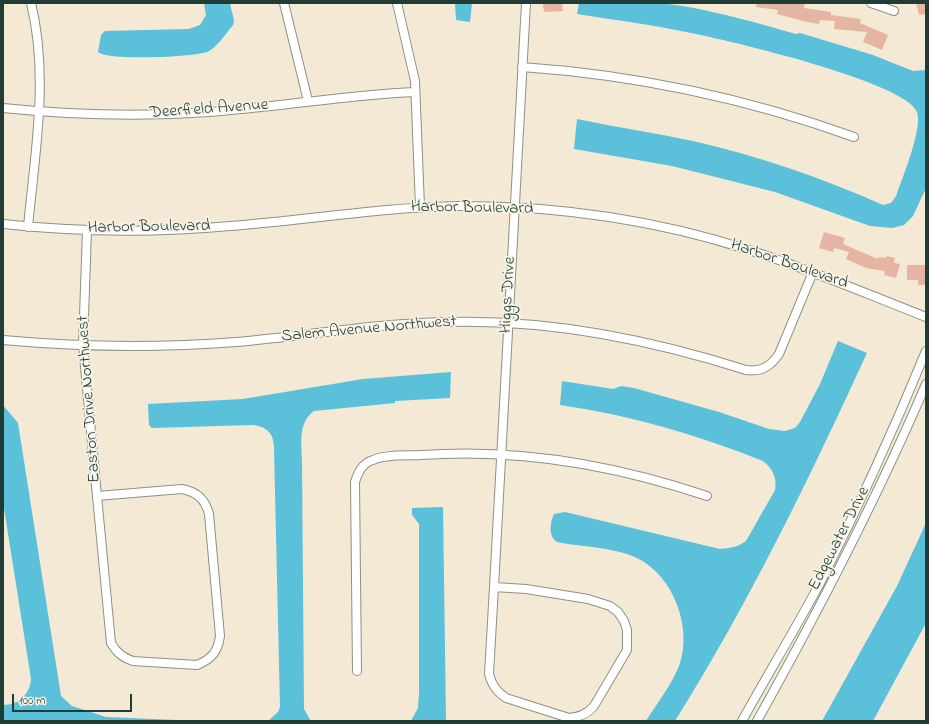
<!DOCTYPE html>
<style>
body{margin:0}
#map{position:relative;width:929px;height:724px;overflow:hidden;background:#f4e9d4;font-family:"Indie Flower",sans-serif}
canvas{display:block}
.frame{position:absolute;inset:0;border:4px solid #1f3d34;pointer-events:none}
.scale{position:absolute;left:12px;top:694px;width:120px;height:18px;box-sizing:border-box;border:2px solid #1f3d34;border-top:0;padding-left:5px;font-size:12px;line-height:14px;white-space:nowrap;color:#1f3d34;-webkit-text-stroke:3px #f7f3e8;paint-order:stroke}
</style>
<div id="map">
<canvas width="929" height="724"></canvas>
<div class="frame"></div>
<div class="scale">100 m</div>
</div>
<script>
const context = document.querySelector('canvas').getContext('2d');
context.lineJoin = 'round';
function paint(path, color) {
  context.fillStyle = color;
  context.fill(path, 'evenodd');
}
function strokePath(path, color, width, dash) {
  context.strokeStyle = color;
  context.lineWidth = width;
  context.lineCap = dash ? 'butt' : 'round';
  context.setLineDash(dash || []);
  context.stroke(path);
}
function write(font, color, halo, rows, align = 'center') {
  context.font = font + ' "Indie Flower",sans-serif';
  context.lineWidth = 3.5;
  context.setLineDash([]);
  context.textBaseline = 'middle';
  context.strokeStyle = halo;
  context.fillStyle = color;
  for (const [text, x, y, turn = 0] of rows) {
    context.save();
    context.translate(x, y);
    context.rotate((+turn || 0) * Math.PI / 180);
    context.textAlign = isNaN(turn) ? turn : align;
    if (halo) context.strokeText(text, 0, 0);
    context.fillText(text, 0, 0);
    context.restore();
  }
}
paint(new Path2D(`
 M204 3H230L234 21 233 25C226 33 217 48 207 52 193 57 108 61 98 52L101 35 105 31 189 29 200 25 206 15Z
 M455 3H472L470 22 456 20Z
 M579 3C605 3 633 1 659 3 702 7 754 22 796 34L800 33 873 55 913 71 926 70V188L913 216 904 225 892 228 870 226 775 192 672 166 574 149 577 119C615 127 655 133 693 141 759 156 822 178 883 205L891 203 896 196C902 179 923 128 917 112 906 82 727 40 691 33 654 25 615 20 577 14Z
 M838 341 867 353C809 479 749 603 675 721H646C657 703 671 686 679 666 693 629 674 576 637 558 613 547 582 547 557 542 548 536 550 523 554 514L565 512 720 549C730 548 738 547 746 541L775 490C777 478 773 469 763 461 698 435 630 415 560 405L562 381 613 389 621 386 634 388 719 412 769 429 785 431 795 428 800 422 820 384Z
 M451 372 450 398 395 401V403L314 411C297 423 302 446 302 463L304 709 311 721H268L278 712 280 707 274 449C274 434 268 427 253 425L152 428 149 425 148 404 243 399 363 379Z
 M3 405 18 423 61 696 72 706 106 717 200 721H3V705C19 705 30 694 31 679L3 502Z
 M443 507 446 721H411L418 708 419 692V524L412 515V508Z
 M926 523V623L873 721H822L897 586Z`), '#5bc0d9');
paint(new Path2D(`
 M549 3H562L563 11 544 12 543 4Z
 M757 3H805L804 8 831 12V15L861 19 860 23 888 35 882 50 863 42 867 32 834 29 835 21 820 20 819 24 807 22 777 14 778 10 756 7Z
 M916 3H926V14L919 15Z
 M824 232 845 238 843 244 878 259 879 257 886 258 887 256 895 258 894 263 900 264 896 278 884 275 885 271 866 268 846 259 849 252 834 248 833 252 819 248Z
 M907 265H926V285H918V280H907Z`), '#e5b5a4');
const minor = new Path2D(`
 M284 3 308 101
 M397 3 415 81 420 207
 M871 3 894 11
 M522 67C637 75 746 98 854 137
 M3 108C72 115 141 117 210 112 278 107 346 95 415 92
 M3 224C78 232 155 233 230 226 307 220 383 207 460 206 557 206 657 220 749 250 809 269 867 294 926 317
 M28 227C35 152 49 77 31 3
 M87 230 83 345 97 496
 M3 340C80 347 159 348 236 342 306 336 376 323 446 322 548 319 649 339 746 370 761 372 770 367 779 354L813 272
 M182 489C197 492 205 499 209 514L220 636C218 651 212 659 197 665L133 661C122 657 117 653 111 643L97 496Z
 M494 587 526 3
 M494 587 526 589 588 599 610 606 618 612 624 621 627 630V650L594 706C587 714 580 717 569 718L506 698C496 691 492 685 489 674Z
 M357 671 355 482C358 473 362 463 373 460 387 454 406 456 421 455 518 448 615 465 707 496
 M742 721C768 674 796 628 821 581 859 506 894 429 926 351
 M757 721C819 610 876 501 926 384`);
strokePath(minor, '#8a9384', 10);
strokePath(minor, '#fff', 8);
write('17px', '#1f3d34', '#f7f3e8', [
 ["Deerfield Avenue",209,110,-4],
 ["Harbor Boulevard",472,209,1],
 ["Harbor Boulevard",149,228,-1],
 ["Harbor Boulevard",789,265,19],
 ["Higgs Drive",509,295,-87],
 ["Salem Avenue Northwest",369,330,-5],
 ["Easton Drive Northwest",90,399,-94],
 ["Edgewater Drive",840,539,-63]
]);
</script>
